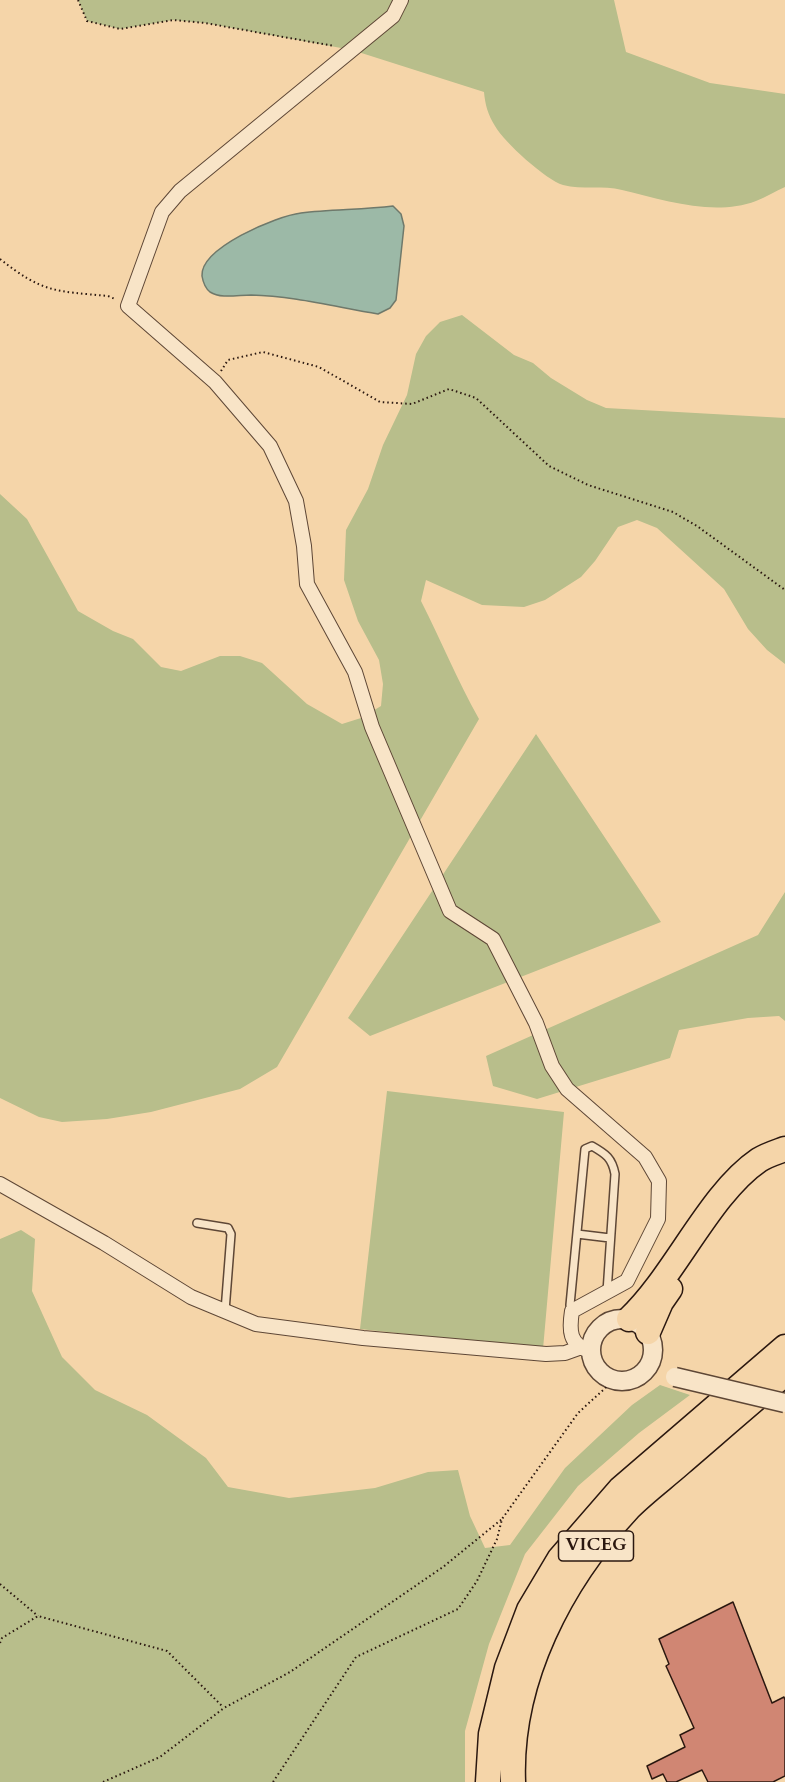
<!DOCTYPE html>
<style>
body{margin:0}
canvas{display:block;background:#f5d5a9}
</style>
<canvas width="785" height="1782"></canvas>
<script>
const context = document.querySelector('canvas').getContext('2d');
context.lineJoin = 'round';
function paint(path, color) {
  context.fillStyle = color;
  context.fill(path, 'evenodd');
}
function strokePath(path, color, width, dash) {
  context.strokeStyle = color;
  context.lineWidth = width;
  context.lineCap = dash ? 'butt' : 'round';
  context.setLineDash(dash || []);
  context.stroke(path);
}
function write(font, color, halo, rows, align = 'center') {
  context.font = font + ' Cardo,serif';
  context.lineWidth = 5;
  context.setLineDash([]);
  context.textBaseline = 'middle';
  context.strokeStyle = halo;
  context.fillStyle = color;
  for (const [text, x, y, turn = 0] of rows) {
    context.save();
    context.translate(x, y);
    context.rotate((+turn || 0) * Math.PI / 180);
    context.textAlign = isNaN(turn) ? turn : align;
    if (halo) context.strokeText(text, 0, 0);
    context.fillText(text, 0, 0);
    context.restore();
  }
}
paint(new Path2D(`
 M78 0H614L626 52 710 83 785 94V187C776 191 766 197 756 201 713 217 665 200 622 190 603 185 582 190 563 185 546 180 504 142 495 126 488 115 485 104 484 92L352 50 205 23 173 20 120 29 87 21Z
 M462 315 514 355 533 363 551 378 587 400 606 408 785 418V664L767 650 748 629 724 589 657 528 637 520 618 527 595 561 581 577 545 600 524 607 482 605 426 580 421 601C441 640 457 680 479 719L277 1067 240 1089 151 1112 107 1119 62 1122 39 1117 0 1098V494L27 519 78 611 113 631 133 639 161 667 181 671 220 656H240L262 663 307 704 342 724 361 718 381 706 383 684 379 660 358 621 344 580 346 530 368 489 383 445 407 395 416 354 426 336 440 322Z
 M536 734 661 922 370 1036 348 1018Z
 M785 892V1021L779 1016 748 1018 679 1030 670 1058 537 1099 493 1086 486 1056 758 935Z
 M387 1091 564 1112 543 1349 360 1329Z
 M21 1230 35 1239 32 1291 62 1357 95 1390 147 1415 206 1458 228 1487 289 1498 375 1488 428 1472 458 1470 470 1516 485 1548 510 1545 565 1468 632 1405 660 1385 690 1395 639 1433 578 1486 525 1554 489 1644 465 1731V1782H0V1239Z`), '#b8be8b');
const water = new Path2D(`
 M393 206 401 214 404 226 396 300 390 308 378 314C336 307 293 296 251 295 238 295 221 299 210 292 205 288 203 282 202 276 200 248 276 216 301 213 331 209 362 210 393 206Z`);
paint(water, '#9cb9a7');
strokePath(water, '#6f796b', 1.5);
const building = new Path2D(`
 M733 1602 772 1703 784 1697 785 1700V1776L773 1782H708L702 1770 676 1782H667L663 1774 652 1779 647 1766 685 1747 680 1735 694 1728 666 1666 669 1664 659 1639Z`);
paint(building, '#d08673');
strokePath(building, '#2b1810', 1.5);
const service = new Path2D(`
 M197 1223 228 1228 231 1234 225 1311
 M577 1234 610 1238
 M572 1311 570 1305 585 1149 592 1146C606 1154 612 1158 615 1174L607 1292`);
const minor = new Path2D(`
 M401 0 393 16 180 191 162 212 128 306 215 382 270 446 296 501 304 546 307 584 355 672 372 727 450 911 493 939 536 1023 552 1066 567 1089 645 1157 659 1181 658 1219 627 1281 572 1311C569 1330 569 1345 590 1351
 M0 1184 104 1243 191 1297 256 1324 363 1338 546 1354 565 1353 579 1348`);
const tertiary = new Path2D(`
 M591 1350a31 31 0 1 1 62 0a31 31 0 1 1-62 0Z`);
const trunk = new Path2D(`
 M629 1319C675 1276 709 1194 759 1160 767 1155 777 1152 785 1149
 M648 1332 661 1302 670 1289
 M488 1782 491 1734 507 1668 529 1610 560 1558 620 1489 785 1347
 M513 1782C509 1680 561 1581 629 1508 645 1492 664 1478 681 1463 716 1433 750 1403 785 1374`);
strokePath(service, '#5e4736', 10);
strokePath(minor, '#5e4736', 16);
strokePath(tertiary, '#5e4736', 21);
strokePath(trunk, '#2b1810', 27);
strokePath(new Path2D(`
 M78 0 87 21 120 29 173 20 205 23 334 46
 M0 259C43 293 55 291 108 296L115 299
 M221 371 228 360 263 352 319 367 380 402 412 404 449 389 476 398 549 466 588 485 673 512 697 526 785 590
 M0 1584 38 1616
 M0 1643 2 1638 38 1616 167 1651 223 1707
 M103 1782 160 1757 224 1708 290 1672 443 1567 502 1519
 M273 1782 356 1657 458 1609 477 1581 497 1539 502 1519 578 1413 614 1380`), '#2b1810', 2, [1.5, 3]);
strokePath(service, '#f8e4c7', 7);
strokePath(minor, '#f8e4c7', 14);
strokePath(tertiary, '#f8e4c7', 18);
strokePath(trunk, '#f5d5a9', 24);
const tertiaryBridge = new Path2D(`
 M675 1377 785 1403`);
strokePath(tertiaryBridge, '#5e4736', 21, []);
strokePath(tertiaryBridge, '#f8e4c7', 18);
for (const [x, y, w] of [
 [596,1546,75]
]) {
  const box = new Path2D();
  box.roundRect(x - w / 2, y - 15, w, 30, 4.5);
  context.fillStyle = '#f8e4c7';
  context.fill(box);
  strokePath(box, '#2b1810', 1.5);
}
write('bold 18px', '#2b1810', null, [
 ["VICEG",596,1546]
]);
</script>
